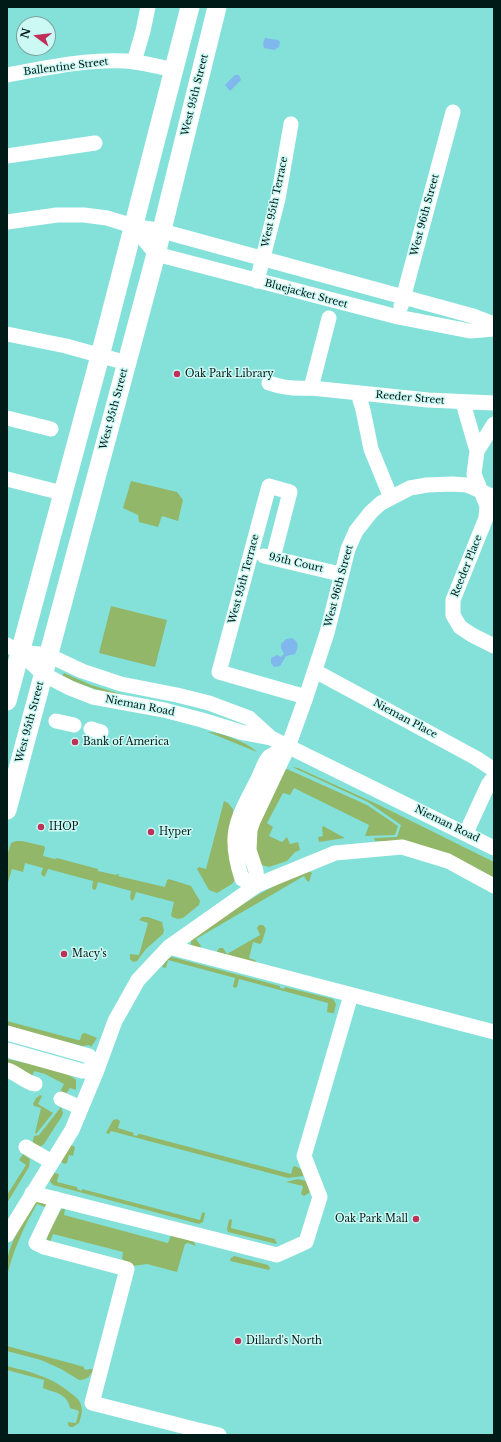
<!DOCTYPE html>
<style>
body{margin:0}
#map{position:relative;width:501px;height:1442px;overflow:hidden;background:#84e1d9;font-family:"Libre Baskerville",serif}
canvas{display:block}
.frame{position:absolute;inset:0;border:8px solid #001a18;pointer-events:none}
.north{position:absolute;left:16px;top:16px;width:40px;height:40px;box-sizing:border-box;background:#cdf9f4;border:1px solid #7ba09c;border-radius:50%;rotate:285deg;font-size:11px;font-weight:700;line-height:16px;text-align:center;color:#001a18}
.north::after{content:'';display:block;margin:auto;width:14px;height:18px;background:#bf3059;clip-path:polygon(50% 0,100% 100%,50% 72%,0 100%)}
</style>
<div id="map">
<canvas width="501" height="1442"></canvas>
<div class="frame"></div>
<div class="north">N</div>
</div>
<script>
const context = document.querySelector('canvas').getContext('2d');
context.lineJoin = 'round';
function paint(path, color) {
  context.fillStyle = color;
  context.fill(path, 'evenodd');
}
function strokePath(path, color, width, dash) {
  context.strokeStyle = color;
  context.lineWidth = width;
  context.lineCap = dash ? 'butt' : 'round';
  context.setLineDash(dash || []);
  context.stroke(path);
}
function write(font, color, halo, rows, align = 'center') {
  context.font = font + ' "Libre Baskerville",serif';
  context.lineWidth = 3;
  context.setLineDash([]);
  context.textBaseline = 'middle';
  context.strokeStyle = halo;
  context.fillStyle = color;
  for (const [text, x, y, turn = 0] of rows) {
    context.save();
    context.translate(x, y);
    context.rotate((+turn || 0) * Math.PI / 180);
    context.textAlign = isNaN(turn) ? turn : align;
    if (halo) context.strokeText(text, 0, 0);
    context.fillText(text, 0, 0);
    context.restore();
  }
}
paint(new Path2D(`
 M131 481 177 492 183 500 178 521 162 516 158 527 139 522 138 515 123 508Z
 M111 606 167 620 155 667 99 653Z
 M64 673 91 685 127 696C102 692 86 687 62 676Z
 M208 732C218 731 251 744 257 752Z
 M292 767 298 768 379 805 494 862V879L401 842 375 841 374 838 397 837 401 825 368 802Z
 M287 769 367 805 398 826 395 835 365 836 369 825 294 788 290 795 283 793 267 823 273 827 269 836 282 842 287 837 290 844 298 842 300 850 295 852 287 861 269 867 262 865 257 860 255 833 285 770Z
 M224 801 228 803 233 809 235 880 232 884 217 893 209 890 197 869 199 867 206 869Z
 M323 826 345 838 319 842 318 837 323 836 322 828Z
 M16 841H22L44 846 45 848 43 856 55 859 57 858 98 869V871L116 875 117 874H119L118 876 165 887 167 880 169 879 191 886 200 901 199 905 183 918 178 919 172 917 171 915 174 902 136 892 134 899 132 901 130 898 131 891 98 882 96 889 94 890 92 888 93 881 48 869 45 876 44 877 41 874 43 868 25 863 23 872 12 869 7 886V856L11 843Z
 M309 871 312 873 309 882 307 881 304 876 196 939 201 946 200 948 191 945V939C229 913 266 886 309 871Z
 M142 917H148L162 922 164 930 163 934 146 949 137 961 133 962 130 959V954L139 955 148 923 139 920Z
 M259 925H263L266 929 262 942 260 944 253 942 249 958 255 960 256 963 217 952 219 948H223L227 954 260 935 257 928Z
 M172 957 280 986V988L284 989 285 987 333 999 336 1004 334 1013H331L327 1012 328 1003 239 979 237 987 234 988 233 986 235 978 168 960 166 968 162 967 167 959Z
 M7 1021 78 1040H80L82 1034 85 1033 97 1038 91 1047 89 1045 82 1046 7 1027Z
 M7 1059C23 1063 66 1069 76 1080V1090L70 1088 65 1095 60 1092 64 1084 45 1074 34 1071 32 1077 7 1064Z
 M40 1095 42 1096 38 1104 53 1113 36 1134 35 1133 41 1108 34 1106 33 1104 36 1098Z
 M61 1107 63 1113 62 1116 44 1144 40 1147 32 1145 34 1136 39 1135Z
 M117 1119 120 1121 118 1128 134 1133 133 1135 137 1136 138 1134H140L291 1174 293 1167 295 1166 301 1169 304 1176 288 1178 111 1131 109 1134 106 1133 113 1120Z
 M71 1145 75 1147 73 1156 69 1155 67 1163 64 1164 61 1161Z
 M23 1154 30 1159 29 1167 7 1203V1195L26 1165 19 1160Z
 M54 1173 59 1174 57 1182 77 1187V1189L82 1191V1189L200 1220 202 1213 204 1212 205 1214 203 1222 199 1224 53 1185 49 1180Z
 M298 1179 306 1181 310 1191 309 1193 304 1196 301 1194 303 1186 286 1182Z
 M35 1200 46 1204 45 1207 37 1204C24 1226 13 1251 7 1276 7 1271 6 1265 7 1260 11 1241 24 1217 35 1200Z
 M64 1208 65 1210 64 1215 168 1243 171 1235 193 1241 196 1246 188 1243 185 1244 177 1272 147 1264 133 1266 122 1259 123 1252 53 1234 50 1242 47 1240 48 1233 61 1210Z
 M232 1219 231 1228 275 1239 277 1244 228 1232 227 1229 229 1220Z
 M234 1256 268 1265 270 1268 269 1270 230 1261 231 1258Z
 M7 1346 81 1366 84 1367V1369L88 1370 89 1369H93C91 1376 87 1380 79 1380L61 1369 41 1360 7 1351Z
 M7 1366C30 1372 49 1376 68 1391 73 1395 79 1398 81 1405 83 1411 81 1417 79 1423L73 1427H70L68 1425V1422L76 1423 79 1411 70 1408C67 1393 55 1393 43 1388L44 1380 7 1370Z`), '#93b768');
paint(new Path2D(`
 M265 38 278 40 280 42 279 47 274 50 264 48 263 43Z
 M235 75H239L241 80 230 91 225 85Z
 M292 638C299 642 299 647 295 654L286 656 280 666 274 667 271 663V658L277 655 281 657 284 654 281 648V644L286 639Z`), '#80b7ed');
strokePath(new Path2D(`
 M134 62 143 31 148 7
 M7 75C46 68 86 59 125 61 141 62 157 66 173 70
 M7 156 95 143
 M7 222 57 215H84L107 218 133 226 162 231 473 316 494 324
 M133 226 156 254 398 317 470 331 494 329
 M257 281 278 199 291 124
 M401 306 453 112
 M7 334 66 346 127 363
 M269 383C283 388 296 389 311 388L428 400 494 403
 M311 388 329 318
 M358 393 363 410 371 449 391 498
 M463 403 477 451
 M7 418 51 429
 M494 424 477 451 474 474 487 506 486 518 453 600V615L460 627 472 635 494 646
 M7 479 62 493
 M264 556 340 574
 M273 558 290 492 269 486 219 672 306 697
 M7 645 20 652 43 674 70 688 93 697 164 710 202 720 244 733 271 738
 M20 652 48 655 82 671 121 684 177 695 209 703 249 718 271 738 494 848
 M315 671 476 758 494 770
 M56 721 74 725
 M91 729 101 732
 M466 833 488 785 494 777
 M257 885 256 871 249 850 250 830 253 821 288 747 306 697 327 633 348 549 356 531 371 512 381 503 410 488 427 485 452 484 467 485 494 497
 M257 885 242 879C227 833 237 820 258 779 261 773 264 762 269 757 275 753 282 750 288 747
 M169 947 494 1032
 M7 1033 89 1056 97 1070
 M7 1050 82 1071 97 1070
 M7 1070C17 1073 25 1082 35 1084
 M61 1099 81 1108
 M26 1147 52 1162
 M32 1193 277 1255 306 1242 320 1197 304 1156 351 995
 M57 1199 36 1243 44 1247 127 1269 92 1403 194 1429 193 1435
 M7 1235 72 1130 97 1070 115 1021 138 980 169 947 257 885 335 853 402 847 448 861 494 886
 M194 1429 219 1435`), '#fff', 15);
strokePath(new Path2D(`
 M7 701 100 356 190 7
 M7 810 156 254 217 7`), '#fff', 19);
for (const [x, y, r, color] of [
 [177,374,4,"#bf3059"],
 [75,742,4,"#bf3059"],
 [41,827,4,"#bf3059"],
 [151,832,4,"#bf3059"],
 [64,954,4,"#bf3059"],
 [416,1219,4,"#bf3059"],
 [238,1341,4,"#bf3059"]
]) {
  const dot = new Path2D();
  dot.arc(x, y, r, 0, 2 * Math.PI);
  context.fillStyle = color;
  context.fill(dot);
  strokePath(dot, '#cdf9f4', 1.5);
}
write('10px', '#001a18', '#cdf9f4', [
 ["Ballentine Street",66,67,-7],
 ["West 95th Street",195,95,-76],
 ["West 95th Terrace",275,202,-78],
 ["West 96th Street",425,215,-75],
 ["Bluejacket Street",306,294,15],
 ["Reeder Street",410,398,5],
 ["West 95th Street",114,409,-75],
 ["95th Court",296,563,13],
 ["Reeder Place",467,566,-68],
 ["West 95th Terrace",244,579,-75],
 ["West 96th Street",339,586,-75],
 ["Nieman Road",140,706,11],
 ["Nieman Place",405,719,28],
 ["West 95th Street",30,722,-75],
 ["Nieman Road",447,824,26]
]);
write('10px', '#001a18', '#cdf9f4', [
 ["Oak Park Library",185,374],
 ["Bank of America",83,742],
 ["IHOP",49,827],
 ["Hyper",159,832],
 ["Macy's",72,954],
 ["Oak Park Mall",408,1219,"right"],
 ["Dillard's North",246,1341]
], 'left');
</script>
